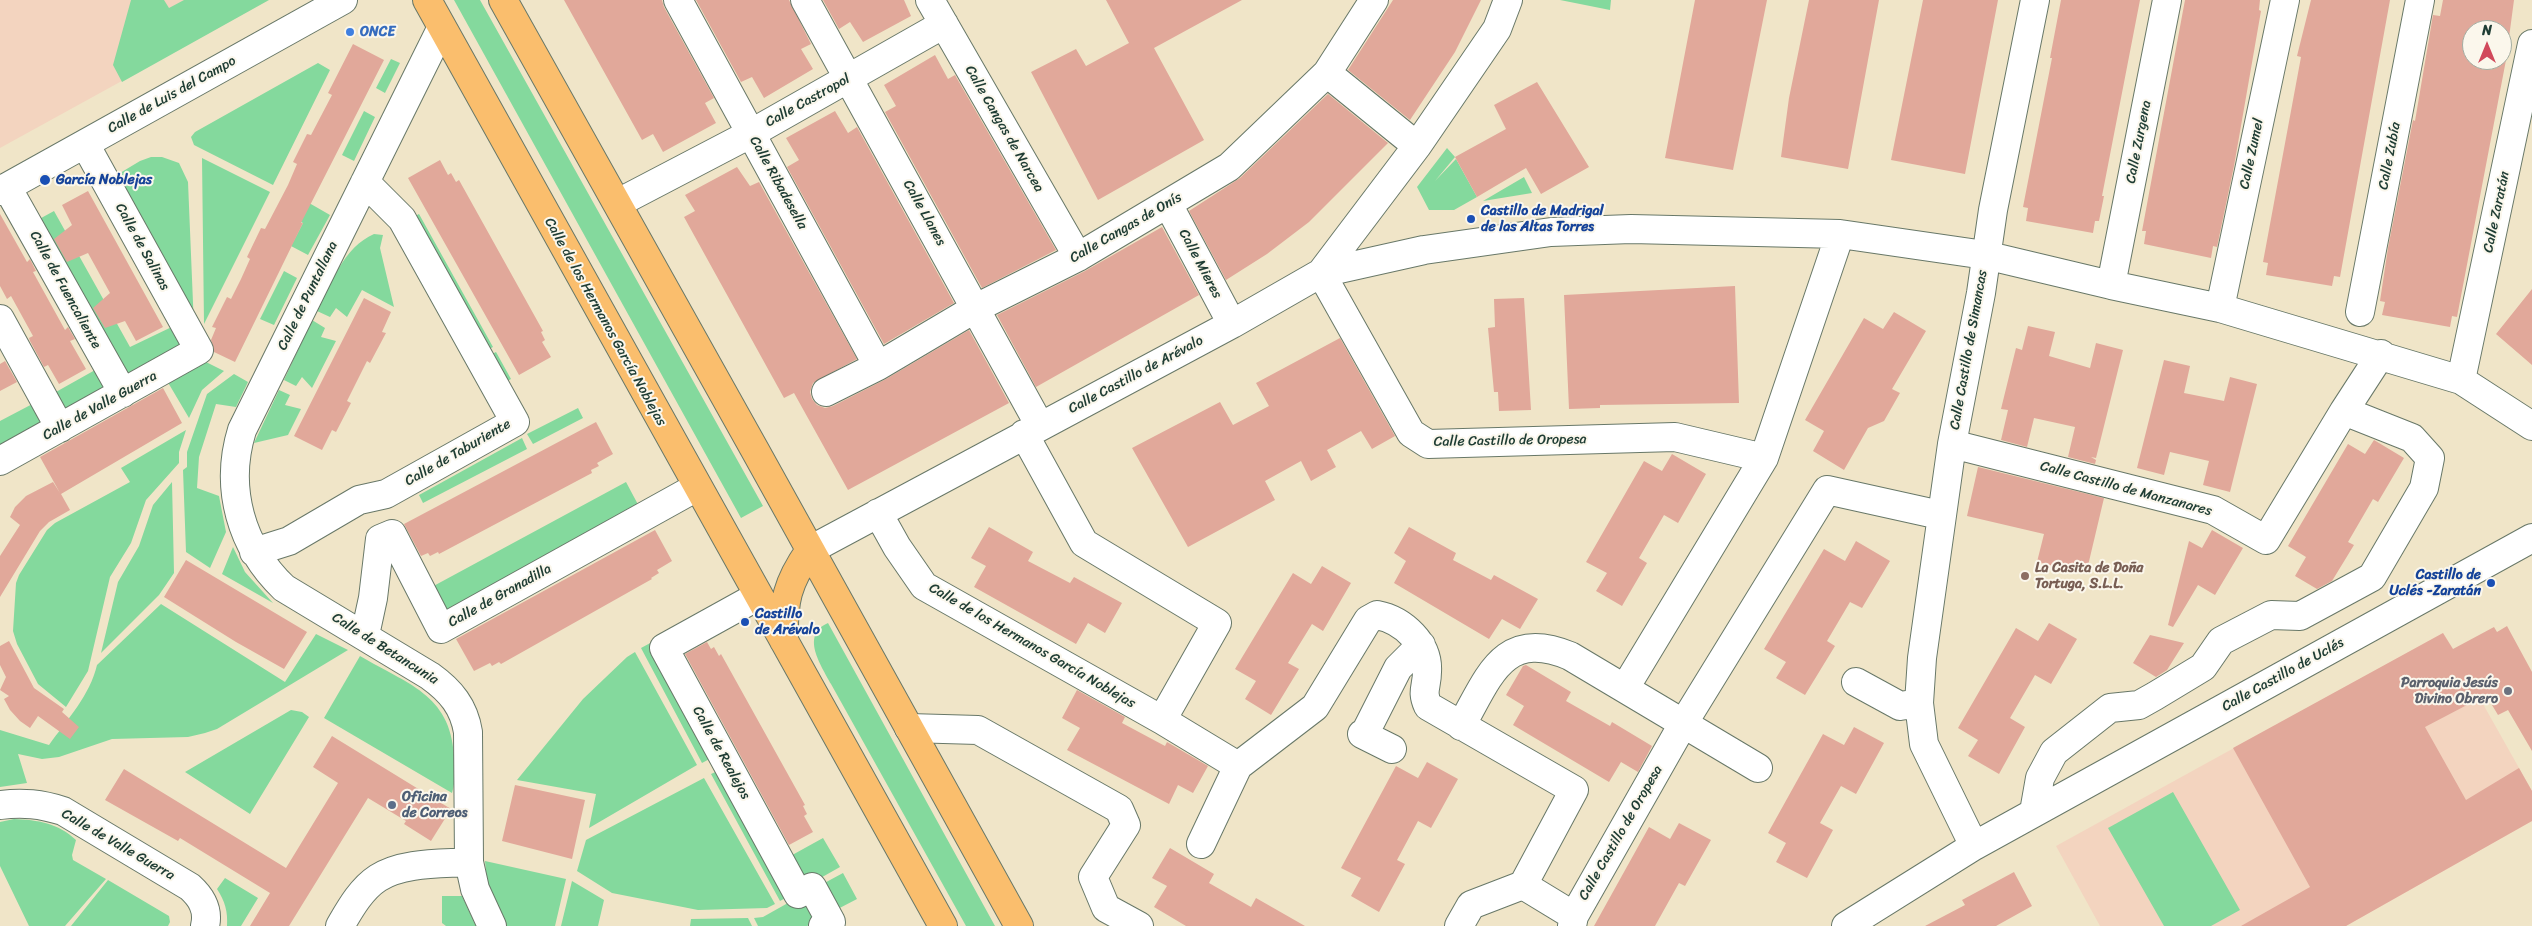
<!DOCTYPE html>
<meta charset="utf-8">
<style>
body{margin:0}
#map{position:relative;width:2532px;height:926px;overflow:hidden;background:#f0e5c8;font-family:Sriracha,sans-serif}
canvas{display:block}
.north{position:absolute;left:2462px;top:20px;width:50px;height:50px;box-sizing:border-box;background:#fbf7ec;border:1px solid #a3ada2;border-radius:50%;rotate:0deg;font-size:14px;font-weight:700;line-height:20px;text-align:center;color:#1f3d34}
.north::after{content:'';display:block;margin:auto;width:18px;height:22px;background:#d1495b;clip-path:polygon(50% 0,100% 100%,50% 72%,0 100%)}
</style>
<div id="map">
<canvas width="2532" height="926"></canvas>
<div class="north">N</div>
</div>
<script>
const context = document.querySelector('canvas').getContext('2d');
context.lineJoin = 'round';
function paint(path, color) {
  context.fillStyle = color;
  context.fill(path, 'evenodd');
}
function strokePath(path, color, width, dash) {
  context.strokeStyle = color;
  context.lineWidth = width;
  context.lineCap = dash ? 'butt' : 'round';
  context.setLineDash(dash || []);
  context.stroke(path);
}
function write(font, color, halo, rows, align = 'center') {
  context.font = font + ' Sriracha,sans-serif';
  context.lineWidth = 4;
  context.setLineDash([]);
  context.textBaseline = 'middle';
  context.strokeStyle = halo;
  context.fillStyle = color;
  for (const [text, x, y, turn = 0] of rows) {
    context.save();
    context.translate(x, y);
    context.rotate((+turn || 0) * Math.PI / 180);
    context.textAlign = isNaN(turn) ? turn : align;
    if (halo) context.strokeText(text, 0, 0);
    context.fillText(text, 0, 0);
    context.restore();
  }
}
paint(new Path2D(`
 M0 0H269L0 148Z
 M2443 633 2532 791V821L2346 926H2100L2056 846Z`), '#f3d4bf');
paint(new Path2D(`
 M131 0H164L169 8 184 0H269L122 82 113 65Z
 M454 0H480L763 506 741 518Z
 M1560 0H1611L1610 10Z
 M391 59 400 63 385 93 376 88Z
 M318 63 330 70 273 185 194 145 191 137 195 132Z
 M364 111 375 117 354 161 342 155Z
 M1447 148 1455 157 1435 181 1456 159 1477 197 1454 210H1429L1417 187Z
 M151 157H162L179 163 188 182 194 327 110 179 140 161Z
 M202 158 270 192 204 324Z
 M1524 177 1532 193 1483 201Z
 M290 192 330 215 308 255 291 246 303 223 279 211Z
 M54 211 130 347 180 323 194 348 124 388 32 223Z
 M419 214 493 347 481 353 407 220Z
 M374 234 383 235 380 248 394 307 362 290 347 317 336 308 330 317 317 311C331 283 344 247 374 234Z
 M284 271 297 278 274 325 260 319Z
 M312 320 325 328 321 337 336 341 312 388 302 377 296 386 284 380Z
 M496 352 511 379 500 385 484 358Z
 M196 357 224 371 202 390 189 418 163 374Z
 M104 365 118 392 61 423 47 397Z
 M234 374 248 382 236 407 216 404 199 457 197 488 219 496 226 532 210 568 186 552 183 470 187 467V452L207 394Z
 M279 390 290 395 285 405 301 409 288 435 254 443Z
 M40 400 54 427 0 457V421Z
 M578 408 583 418 533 444 527 434Z
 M186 430 179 452V463L146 500 131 543 110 577 88 671 66 707 38 684 17 644 13 631 16 583 19 575 47 530 55 523 130 482 121 468Z
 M522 438 527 449 423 503 419 495Z
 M172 482 174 573 159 595 101 653 118 582 139 546 153 505Z
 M626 482 642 512 443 620 428 589Z
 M233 547 245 572 273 603 222 574Z
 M161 604 285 682 316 634 348 650 217 729 205 733 188 737 112 739 59 757 42 759 18 754 27 783 0 787V730L49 745C67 720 90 695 97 665Z
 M828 623 995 926H966L831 684C821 665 800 635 828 623Z
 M654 641 717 755 702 763 641 648Z
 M635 652 697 765 589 828 596 794 517 780 583 699 627 657Z
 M360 656C407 684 450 694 454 755 455 768 456 780 452 793L324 718Z
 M291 710 302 712 309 717 250 814 185 772Z
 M722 769 793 894 780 901 711 774Z
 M704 778 775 904 767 908 698 910 612 893 577 871 586 840Z
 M2173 792 2240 910 2211 926H2164L2108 828Z
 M14 819C38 820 58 823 76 840L72 855 73 860 106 879 65 926H29L0 866V822Z
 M823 838 840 867 801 889 785 859Z
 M485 861 566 879 555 926H507L487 882Z
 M843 873 857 899 830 913 817 887Z
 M225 878 258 898 241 926H227C228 912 225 901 217 889Z
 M108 880 169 916 170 922 168 926H71Z
 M572 881 604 900 598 926H561Z
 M811 890 824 916 807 926H758L754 918 763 917Z
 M442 896H462L476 926H446L442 923Z
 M748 918 752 926H690L691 919Z`), '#84d99d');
paint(new Path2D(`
 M564 0H662L664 7 714 98 705 103 716 123 663 152 653 134 642 140Z
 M696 0H789L811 44 801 49 813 69 764 98 752 77 741 82Z
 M823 0H904L911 16 863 42 850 22 839 29Z
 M1106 0H1242L1154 48 1204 140 1098 200 1031 72 1076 49 1086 66 1129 43Z
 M1393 0H1481L1455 52 1410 120 1348 70Z
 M1695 0H1767L1733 170 1665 158Z
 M1809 0H1879L1848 169 1781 157 1789 98Z
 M1923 0H1998L1965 174 1891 160Z
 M2061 0H2140L2102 196H2104L2099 221H2095L2093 233 2026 221 2028 208 2023 207 2052 58H2050Z
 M2185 0H2260L2259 10 2261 11 2234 166 2217 247 2213 246 2211 258 2144 244 2146 231H2142Z
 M2311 0H2390L2340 277 2334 276 2332 286 2266 275 2268 263 2263 262 2301 57 2297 56Z
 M2443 0H2514L2506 60 2457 317 2452 316 2450 327 2382 315 2385 302 2380 301 2388 248 2413 120 2415 121 2433 15 2440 16ZM2472 30H2502V60H2472Z
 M353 44 384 60 301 223H303L235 362 214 352 211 340 216 328 212 327 227 297 231 299 241 279 250 259 247 257 261 228 265 229 288 185 297 164 293 162 307 134 311 135 332 95 328 93Z
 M935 55 948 79 955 75 1056 250 982 288 885 112 896 106 884 85Z
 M1537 82 1589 167 1541 194 1526 168 1477 197 1455 157 1506 129 1494 105Z
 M1328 94 1388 143 1309 222 1267 254 1226 280 1189 211 1240 178Z
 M835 111 848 133 857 127 954 303 884 344 787 167 799 160 786 138Z
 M440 160 448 175 451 173 456 182 459 180 543 331 541 332 545 340 542 342 551 357 519 375 408 178Z
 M737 167 750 186 759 182 857 359 813 383 810 392 812 399 817 405 825 408 833 406 886 379 969 330 1009 403 848 490 794 393 784 398 684 217 695 211 685 195Z
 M88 191 163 327 136 341 125 321 105 328 93 308 110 293 88 253 67 262 54 239 72 225 62 205Z
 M0 214 27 262 30 259 36 271 33 272 65 330 68 327 75 339 70 341 86 369 59 384 48 365 44 367 30 341 29 338 33 336 11 296 7 299 0 286Z
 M1162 227 1199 295 1036 387 997 315 1085 271Z
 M1735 286 1739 403 1600 405V408L1569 409 1564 295Z
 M2532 289V365L2496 334Z
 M364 298 391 312 382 332 386 333 370 363 367 361 347 401 351 403 336 432 332 430 322 450 294 436Z
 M1524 298 1531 410 1499 411 1498 392H1494L1488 328 1495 327 1494 299Z
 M1894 312 1926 331 1892 389 1900 393 1884 421 1868 428 1844 470 1813 451 1824 431 1805 420 1864 318 1883 329Z
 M2028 326 2055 332 2049 356 2090 368 2096 343 2123 350 2096 458 2091 457 2096 460 2095 464 2068 457 2075 427 2034 418 2027 447 2001 440 2008 410 2001 409 2016 348 2022 350Z
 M1340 338 1395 436 1372 449 1361 431 1327 450 1336 467 1311 481 1301 461 1265 481 1275 500 1188 547 1132 448 1220 402 1233 425 1269 406 1256 383Z
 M2164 360 2190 366 2184 393 2224 401 2230 377 2257 384 2230 492 2203 485 2209 461 2170 452 2164 475 2137 468Z
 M5 361 17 382 0 391V364Z
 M163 388 182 423 61 494 70 510 49 522 40 531 0 597V556L20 525 10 517 15 507 26 496 53 482 60 493 40 457Z
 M596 422 613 454 597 463 599 466 591 470 592 473 439 554 438 552 430 556 428 553 421 556 404 524Z
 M2374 440 2404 458 2378 502 2373 499 2348 542 2354 545 2332 581 2317 589 2295 576 2306 557 2288 546 2348 444 2365 454Z
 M1672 454 1706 474 1678 523 1664 515 1639 558 1647 563 1622 606 1596 591 1607 573 1586 562 1644 461 1662 471Z
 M1978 467 2104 498 2086 574 2037 562 2044 534 1967 516Z
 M989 527 1033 552 1028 561 1070 583 1074 577 1122 603 1105 633 1088 623 1076 644 974 587 986 566 971 558Z
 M1409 527 1456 553 1453 560 1491 580 1494 575 1538 599 1520 629 1502 619 1489 639 1394 583 1406 561 1394 553Z
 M655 530 672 561 657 570 659 573 651 578 652 579 501 664 499 662 492 666 490 663 474 671 456 639Z
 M2212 530 2243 548 2215 595 2198 585 2173 627 2168 625 2189 541 2202 548Z
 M1856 541 1890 561 1862 608 1850 602 1827 641 1835 646 1805 695 1776 678 1786 662 1764 649 1824 549 1845 561Z
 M186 560 307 632 284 669 236 642 164 597Z
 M1322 566 1351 583 1323 631 1312 624 1288 663 1299 669 1271 715 1245 699 1256 681 1235 669 1293 573 1311 584Z
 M2049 623 2077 639 2051 684 2035 675 2010 718 2025 727 1999 774 1968 756 1978 740 1958 728 2016 628 2038 641Z
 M2507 626 2532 672V751L2508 710 2498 715 2486 695 2425 727 2466 800 2519 768 2532 791V821L2346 926H2241L2310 887 2233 748 2443 633 2453 649 2494 627 2497 632Z
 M2150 635 2184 643 2167 670 2156 677 2133 663Z
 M9 641 34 688 64 709 62 712 79 727 70 739 38 716 30 728 20 721 10 710 4 699 9 696 0 690 6 677 0 665V646Z
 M707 642 711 649 714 647 719 656 721 654 805 805 803 806 807 814 804 816 813 832 789 845 685 654Z
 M1526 665 1571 692 1566 701 1610 726 1612 722 1652 746 1638 772 1621 762 1609 782 1513 725 1524 706 1506 695 1523 666Z
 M1077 690 1125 717 1122 723 1165 746 1167 742 1208 766 1193 793 1178 785 1169 804 1067 750 1080 728 1062 718Z
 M1854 727 1884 743 1856 794 1841 786 1820 823 1833 830 1807 878 1776 862 1786 843 1768 833 1823 734 1844 745Z
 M332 736 451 809 431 841 404 824 406 821 368 798 289 926H250L270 893 180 838 178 841 105 800 124 769 286 868 338 783 313 767Z
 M1427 762 1458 779 1431 828 1418 821 1397 860 1405 864 1379 912 1351 896 1361 878 1341 868 1396 766 1418 778Z
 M515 785 585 800 572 859 502 841Z
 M1679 823 1711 840 1685 886 1679 883 1655 926H1594L1649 827 1670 839Z
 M1170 848 1214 874 1209 883 1251 907 1256 898 1305 926H1186L1154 907 1167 886 1152 878Z
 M2014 872 2032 906 1996 926H1925L1965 905 1962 900Z`), '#e1a89a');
const minor = new Path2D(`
 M678 0 878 366
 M805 0 1040 426
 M930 0 1078 257
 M441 29 242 430C224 488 241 547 284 588L430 676C451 691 464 707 468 732L469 862 475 889 492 926
 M1327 73 1417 146
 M7 187 123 393
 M0 191 343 0
 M618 203 750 134 944 24
 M1168 204 1232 324
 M1321 273 1424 250 1551 232 1631 229 1840 234 1985 255 2111 285 2220 308 2461 380 2532 426
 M1321 273 1411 433 1428 444 1675 437 1764 458
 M2111 285 2167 0
 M2220 308 2285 0
 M2360 312 2420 0
 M0 319 60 428
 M2461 380 2532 44
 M826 392 878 366 976 308 1078 257 1229 167 1327 73 1374 0
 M1024 434 1084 543 1217 623 1162 720 1238 766 1201 844
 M1952 444 2213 510 2266 540 2344 411
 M0 461 199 350 85 144
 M878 513 897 547 924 586 1162 720
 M810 550 1232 324 1321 273 1417 146 1497 29 1508 0
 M254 552 289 541 359 500 386 494 515 422 402 219 365 182
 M758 596 664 648 798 894 812 887 831 922 823 926
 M365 635 373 598 380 539 392 534 441 629 697 487
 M1856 682 1900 706 1919 703
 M1625 688 1764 458 1840 234
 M1461 726C1489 677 1503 628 1570 656L1758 768
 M909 728 978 730 1119 809 1126 825 1093 877 1106 908 1139 926
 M1362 734 1392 749
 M1364 735 1398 668 1421 645
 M1238 766 1315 707 1368 620 1377 615C1403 620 1429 644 1427 672 1427 687 1421 691 1428 706L1574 790 1523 885
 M0 805C23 802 41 804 63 811L190 887C201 897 209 909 205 926
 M2034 812 2040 778 2054 752 2110 708 2139 705 2155 696 2203 667 2221 641 2271 615 2300 616 2372 577 2424 488 2430 458 2412 438 2344 411 2381 354
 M1974 846 1924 744 1919 703 1922 658 1952 444 1981 293 1993 210 2035 0
 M1574 916 1683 724 1827 490 1940 515
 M340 926C350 909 361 889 378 878 403 862 441 864 469 862
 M1459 926 1471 905 1523 885 1574 916 1572 926
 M1846 926 1974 846 2532 538`);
const major = new Path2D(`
 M427 0 943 926
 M503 0 756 452 1019 926
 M784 641C783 601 787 583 810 550`);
strokePath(minor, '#687868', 30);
strokePath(major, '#687868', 30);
strokePath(minor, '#fff', 28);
strokePath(major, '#fabe6d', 28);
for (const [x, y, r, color] of [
 [350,32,5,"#3f7fe0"],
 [45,180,6,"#1a4fb4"],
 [1471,219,5,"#1a4fb4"],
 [2025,576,5,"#8d6e63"],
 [2491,583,5,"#1a4fb4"],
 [745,622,5,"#1a4fb4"],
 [2508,691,5,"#6b7280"],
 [392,805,5,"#5c6f8a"]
]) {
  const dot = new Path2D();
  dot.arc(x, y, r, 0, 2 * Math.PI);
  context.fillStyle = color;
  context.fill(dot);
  strokePath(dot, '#fbf7ec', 2);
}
write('bold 14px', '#366cbe', '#fbf7ec', [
 ["ONCE",360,32]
], 'left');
write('14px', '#1f3d34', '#fbf7ec', [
 ["Calle de Luis del Campo",172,95,-29],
 ["Calle Castropol",808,101,-29],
 ["Calle Cangas de Narcea",1004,129,60],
 ["Calle Zurgena",2139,142,-79],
 ["Calle Zumel",2252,154,-78],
 ["Calle Zubía",2390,156,-79],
 ["Calle Ribadesella",778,183,61],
 ["Calle Zaratán",2497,212,-78],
 ["Calle Llanes",924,213,61],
 ["Calle Cangas de Onís",1126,228,-30],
 ["Calle de Salinas",142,247,61],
 ["Calle Mieres",1200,264,62],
 ["Calle de Fuencaliente",65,290,61],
 ["Calle de Puntallana",308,296,-64],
 ["Calle de los Hermanos García Noblejas",605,322,61],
 ["Calle Castillo de Simancas",1969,350,-80],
 ["Calle Castillo de Arévalo",1136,375,-28],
 ["Calle de Valle Guerra",100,406,-29],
 ["Calle Castillo de Oropesa",1510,441,-1],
 ["Calle de Taburiente",458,453,-30],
 ["Calle Castillo de Manzanares",2126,489,15],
 ["Calle de Granadilla",500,596,-29],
 ["Calle de los Hermanos García Noblejas",1032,646,30],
 ["Calle de Betancunia",385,649,32],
 ["Calle Castillo de Uclés",2283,675,-29],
 ["Calle de Realejos",721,753,61],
 ["Calle Castillo de Oropesa",1621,833,-60],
 ["Calle de Valle Guerra",118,845,30]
]);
write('bold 14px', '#164399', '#fbf7ec', [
 ["García Noblejas",56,180],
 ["Castillo de Madrigal",1481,211],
 ["de las Altas Torres",1481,227],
 ["Castillo de",2481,575,"right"],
 ["Uclés -Zaratán",2481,591,"right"],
 ["Castillo",755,614],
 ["de Arévalo",755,630]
], 'left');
write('bold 14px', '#785e54', '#fbf7ec', [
 ["La Casita de Doña",2035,568],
 ["Tortuga, S.L.L.",2035,584]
], 'left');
write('bold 14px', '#5b616d', '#fbf7ec', [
 ["Parroquia Jesús",2498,683],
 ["Divino Obrero",2498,699]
], 'right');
write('bold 14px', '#4e5e75', '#fbf7ec', [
 ["Oficina",402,797],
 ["de Correos",402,813]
], 'left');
</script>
